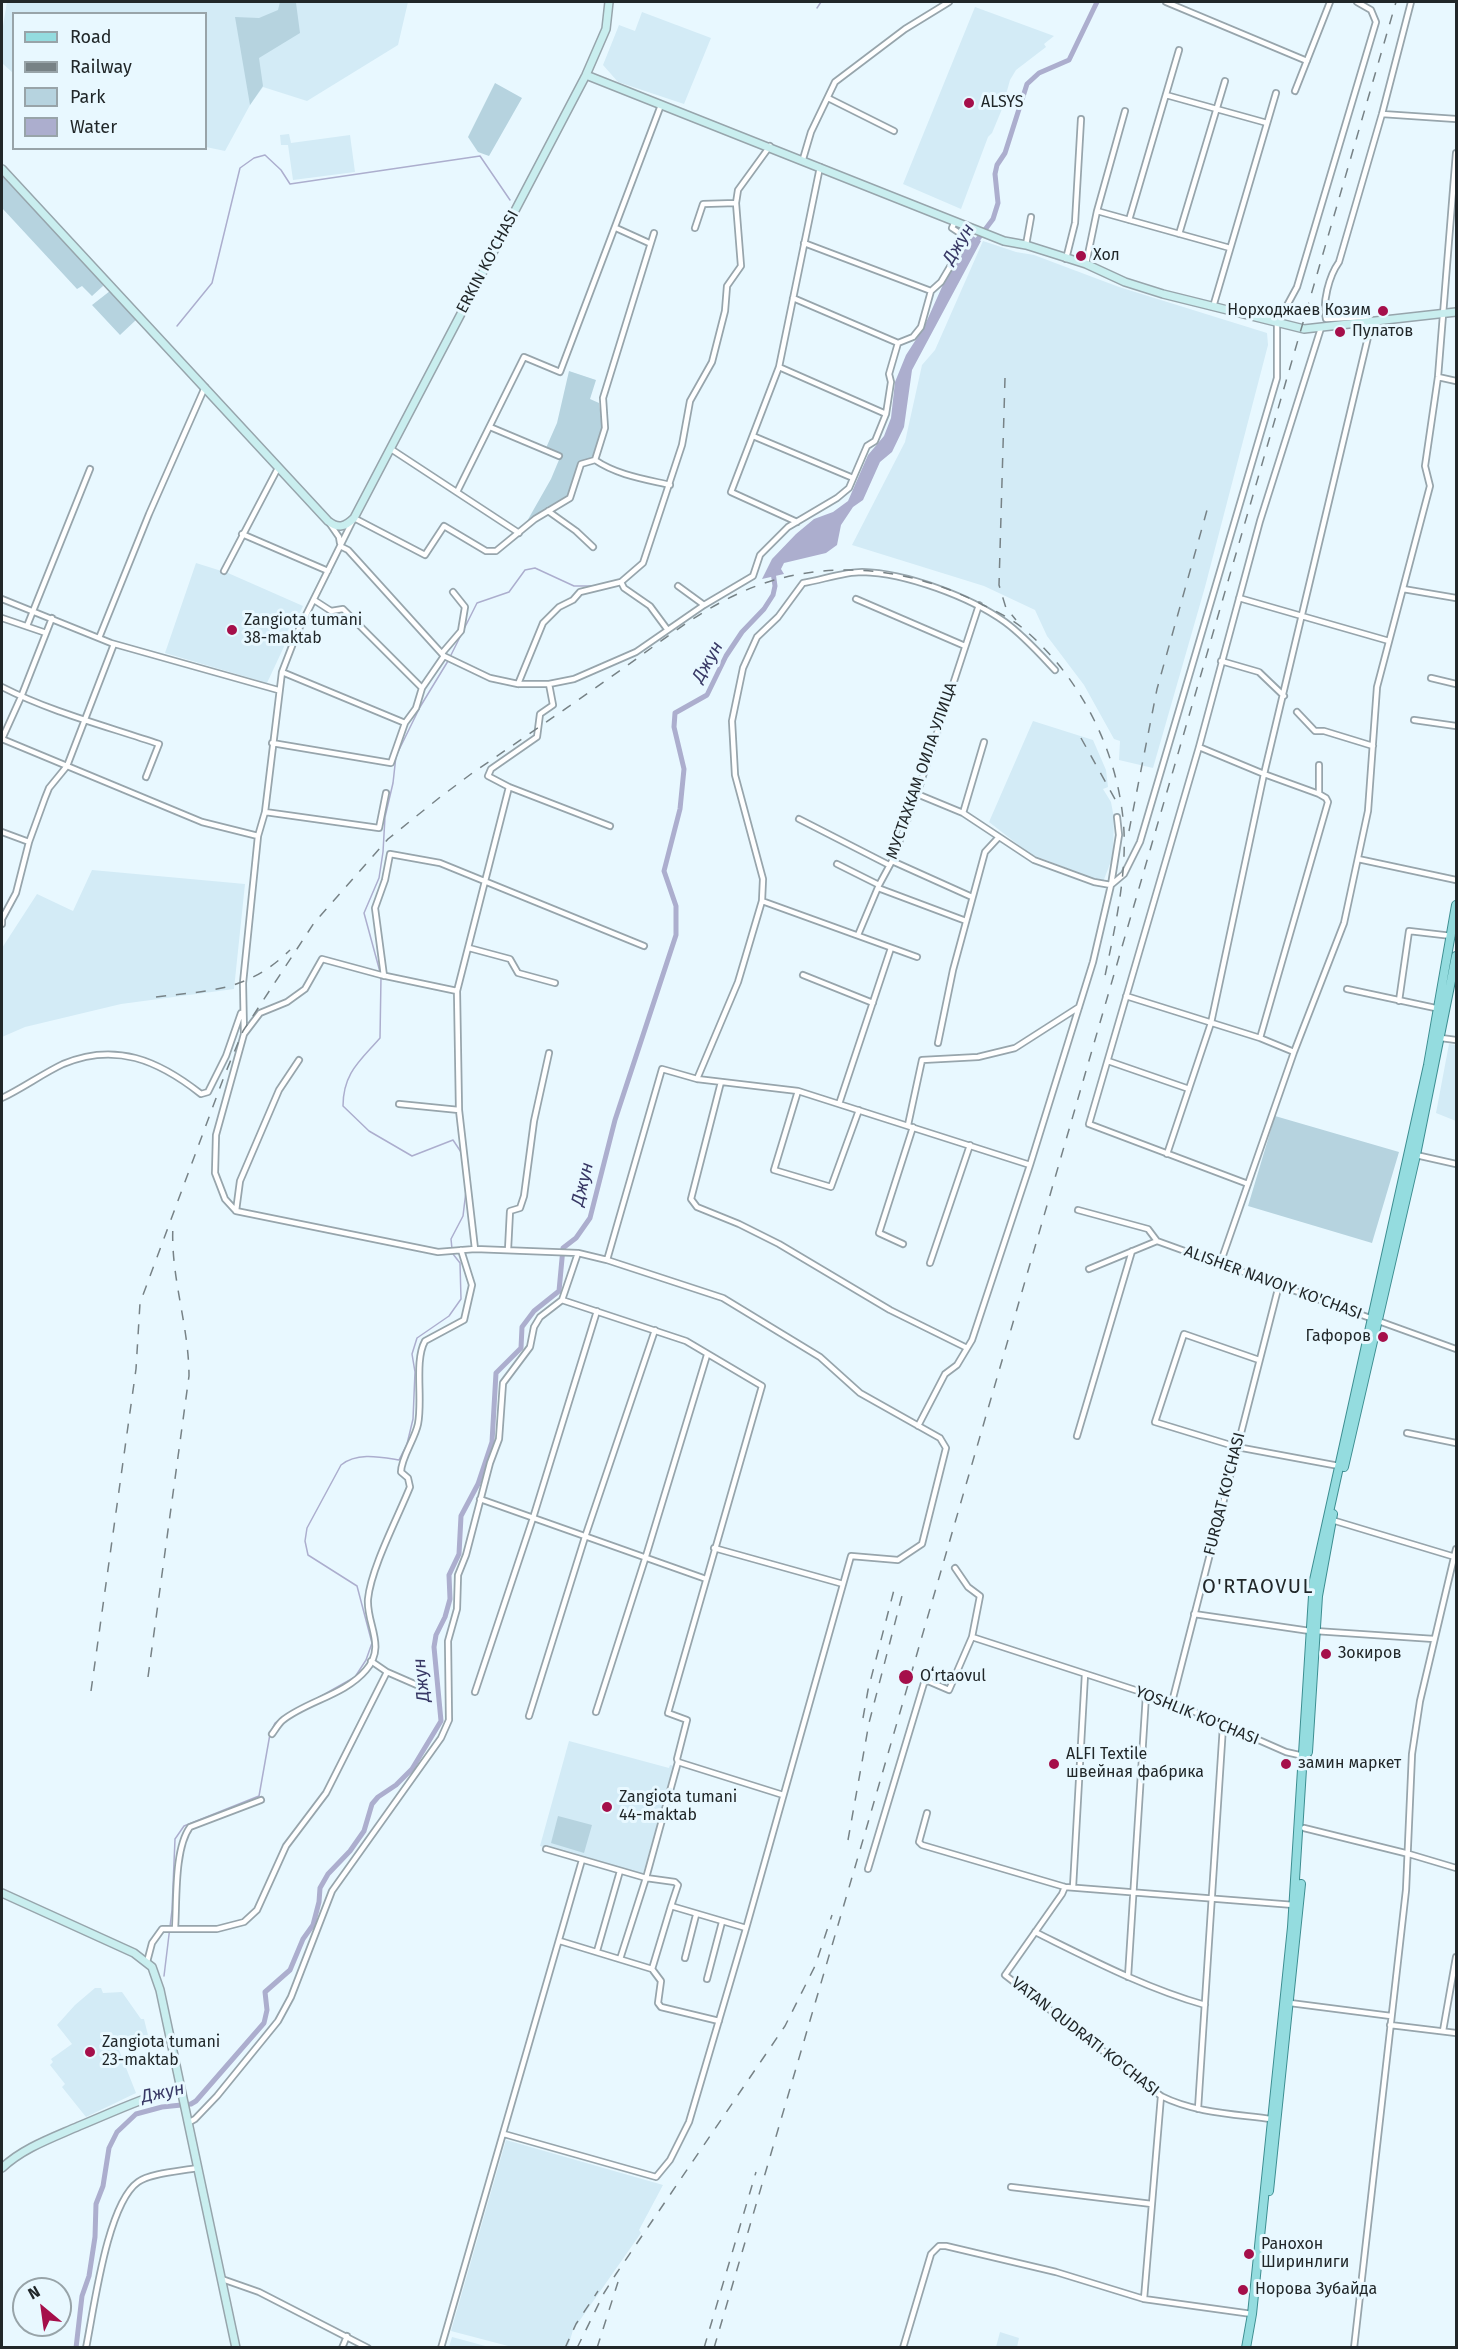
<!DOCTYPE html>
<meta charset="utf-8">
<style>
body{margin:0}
#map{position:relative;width:1458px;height:2349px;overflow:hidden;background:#e8f8ff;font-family:"Fira Sans",sans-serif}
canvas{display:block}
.frame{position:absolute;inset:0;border:3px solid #212729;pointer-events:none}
.legend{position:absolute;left:12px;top:12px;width:195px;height:138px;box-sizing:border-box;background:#e8f8ff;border:2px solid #98a4a9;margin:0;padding:8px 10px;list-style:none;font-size:18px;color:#212729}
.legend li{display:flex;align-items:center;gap:12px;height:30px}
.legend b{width:30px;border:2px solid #98a4a9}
.north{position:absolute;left:12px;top:2277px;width:60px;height:60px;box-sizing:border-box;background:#e8f8ff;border:2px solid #98a4a9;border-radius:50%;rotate:331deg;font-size:16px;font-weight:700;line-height:24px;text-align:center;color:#212729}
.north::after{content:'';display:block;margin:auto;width:21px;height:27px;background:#a50f4a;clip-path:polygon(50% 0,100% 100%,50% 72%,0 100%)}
</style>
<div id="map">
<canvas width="1458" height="2349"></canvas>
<div class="frame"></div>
<ul class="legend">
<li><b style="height:8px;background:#94dcdf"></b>Road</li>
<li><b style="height:8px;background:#778286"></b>Railway</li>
<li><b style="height:16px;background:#b6d3df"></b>Park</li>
<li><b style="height:16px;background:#acaece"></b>Water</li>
</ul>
<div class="north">N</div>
</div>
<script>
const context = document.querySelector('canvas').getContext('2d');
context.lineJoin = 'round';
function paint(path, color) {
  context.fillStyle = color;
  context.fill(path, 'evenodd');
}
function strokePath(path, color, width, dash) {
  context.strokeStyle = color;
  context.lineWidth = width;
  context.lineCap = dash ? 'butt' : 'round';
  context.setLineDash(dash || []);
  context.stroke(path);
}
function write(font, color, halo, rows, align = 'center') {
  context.font = font + ' "Fira Sans",sans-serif';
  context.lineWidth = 6;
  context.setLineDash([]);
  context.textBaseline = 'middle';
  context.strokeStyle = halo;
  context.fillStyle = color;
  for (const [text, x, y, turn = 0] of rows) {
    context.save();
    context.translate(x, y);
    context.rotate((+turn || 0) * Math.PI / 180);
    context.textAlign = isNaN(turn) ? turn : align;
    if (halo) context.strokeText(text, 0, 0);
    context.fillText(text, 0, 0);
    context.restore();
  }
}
paint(new Path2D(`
 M7 2H408L398 45 307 101 263 87 250 105 225 151 206 147V14H14L13 73 2 63V32Z
 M975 7 1054 36 1044 44 1046 47 1016 70 1010 80 1002 109 992 133 988 137 961 209 903 184Z
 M642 12 711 38 684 104 618 82 603 65 619 25 635 31Z
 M289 134 291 143 350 135 355 172 293 180 288 145H281L280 135Z
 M983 241 1016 252 1034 255 1119 287 1267 333 1268 345 1205 587 1153 768 1119 760 1120 741 1114 739 1084 685 1047 636 1035 610 984 586 852 545 905 442 922 365 935 350Z
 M196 563 228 573 303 606 267 683 165 653Z
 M1033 721 1093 740 1106 770 1108 787 1103 789 1111 802 1114 818 1113 856 1103 882 1030 854 989 822Z
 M92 870 245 884 234 989 121 1004 25 1027 2 1037V948L37 894 73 911Z
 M1449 1044 1456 1045V1121L1436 1113Z
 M569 1741 669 1768 670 1765 674 1766 643 1874 540 1846Z
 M95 1988H101L103 1993 122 1992 141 2019H144L148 2035 117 2045 136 2093 86 2117 62 2087 65 2084 50 2065 53 2062 51 2059 72 2044 57 2025 75 2005Z
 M506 2140 663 2185 639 2230 641 2233 573 2330 568 2347H512L451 2331Z
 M1000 2332 1019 2338 1017 2347H996Z
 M452 2337 489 2347H449Z`), '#d3ebf6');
paint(new Path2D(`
 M280 2H300L296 3 300 33 259 58 263 86 250 105 235 17 259 18 278 10Z
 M495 83 522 98 489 156 478 152 468 137Z
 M2 176 102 282 103 286 92 296 82 286 77 289 2 208Z
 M110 291 137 319 120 335 92 305Z
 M569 371 596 380 590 399 599 403 603 430 594 456 578 464 569 496 526 523 551 479 561 455 546 448 557 423Z
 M1275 1116 1399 1152 1372 1243 1248 1206Z
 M558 1816 592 1825 584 1853 551 1843Z`), '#b6d3df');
paint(new Path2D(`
 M971 235 981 241 912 370 904 427 892 452 880 462 863 500 853 507 841 525 837 545 826 553 784 563 781 569 784 574 762 579 772 559 796 534 814 519 833 512 848 501 868 455 884 436 891 418 895 382 906 355 924 327 950 269 960 257Z`), '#acaece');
strokePath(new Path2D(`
 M817 8 821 2
 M177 326 212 283 240 168 254 158 265 155 281 170 290 184 480 156 510 200
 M450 657 477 603 509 592 525 570 535 568 574 586H598
 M380 972 364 913 379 878 383 852 385 817 393 783 396 756 420 707 448 661
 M381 977 380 1038C360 1061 343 1073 343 1106L369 1131 412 1156 453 1140 461 1152
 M452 1249 451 1239 463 1216 466 1191
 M309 1703 355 1677 366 1660 372 1643 357 1586 308 1555 305 1541 307 1528 341 1465C357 1452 380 1457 399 1460L407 1444 413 1419 415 1372 412 1354 417 1338 449 1316 461 1299 460 1263 453 1254
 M164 1976 172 1910 175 1839 184 1826 259 1796 270 1734 275 1723 291 1712`), '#acaece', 1.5);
strokePath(new Path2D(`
 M975 243 993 219 998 203 995 174 997 165 1005 153 1027 84 1039 73 1069 60 1097 2
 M76 2348 82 2296 89 2276 95 2237 96 2204 103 2186 109 2148 117 2132 136 2114 162 2107 191 2104 196 2101 264 2023 267 2010 265 1992 290 1970 303 1939 313 1925 319 1902 320 1888 328 1874 350 1851 364 1831 372 1804 378 1797 396 1785 412 1769 441 1721 434 1647 436 1635 445 1617 450 1599 449 1575 459 1554 461 1516 478 1484 492 1442 496 1373 521 1348 522 1327 534 1311 559 1291 563 1248 576 1238 590 1218 615 1120 676 935V906L664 871 680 809 684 769 674 727 675 713 707 695 726 656 742 632 764 609 773 595 775 586 773 572`), '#acaece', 5);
const minor = new Path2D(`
 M1166 2 1307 61
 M1295 91 1330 2
 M1166 95 1267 123
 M828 98 894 131
 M1382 114 1456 119
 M803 159 811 132 835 82 905 29 949 2
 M1097 211 1230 248
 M1129 220 1179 50
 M616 228 649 243
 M695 228 703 204 736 203
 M1179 234 1225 81
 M804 243 931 291
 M1026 245 1031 217
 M1066 259 1075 223 1081 119
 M1086 264 1097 211 1125 111
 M793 298 898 343 913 337 921 327 931 291 941 282 967 238 952 228 955 221
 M1213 307 1276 93
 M779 367 886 414
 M1438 377 1456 381
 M490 427 559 456
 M753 436 853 478
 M391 449 519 533
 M595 460C617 475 644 479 670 485
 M457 492 524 357 560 372 661 105
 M548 511 576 531 593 547
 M797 522 731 492 779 367 820 167
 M330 524 339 537 340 543
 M242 534 328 571
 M224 571 278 468
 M621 582 624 588 650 606 667 629
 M678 586 704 605
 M1403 589 1456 598
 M1239 598 1389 641
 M2 599 111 643 278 690
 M856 599 965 646
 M314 600 331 611 343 609 422 688
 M2 618 46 633
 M27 626 90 469
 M99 638 149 514 205 387
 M443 652 461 631 465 607 453 592
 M444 656 490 678 518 684H549L574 679 636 652 704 605 753 576 760 555 788 527 837 498 849 488 867 446 875 441 886 414 891 382 889 374 898 343
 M1221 661 1259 672 1284 696
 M282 672 405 723
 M1431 678 1456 684
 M518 684 543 623 559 607 573 600 580 592 621 582 643 563 682 445 690 401 712 362 725 311 727 286 741 266 736 203 738 190 770 146
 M549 684 553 705 540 714 537 737 491 769 488 776 509 787 610 826
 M2 687C51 712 106 726 159 744L146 777
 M1297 712 1315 731H1324L1373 746
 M1414 720 1456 726
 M2 739 202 822 258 836
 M2 739 21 697 52 618
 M272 743 391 763 405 723 416 708 422 688 444 656 348 550 340 546
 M1199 747 1264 774 1319 794 1326 798 1328 802 1260 1038
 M917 794 963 813 1034 860 1094 882 1111 885
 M1319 794V765
 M265 812 379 828 386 793
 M963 813 984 742
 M799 819 889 865
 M2 832 29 842
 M1358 859 1456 880
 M892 861 972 897
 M837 864 879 885
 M1111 885 1124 874 1140 842 1277 378V324L1297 287 1376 22 1371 10 1357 2
 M878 888 966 921
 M762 901 917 957
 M2 924V919L16 893 29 842 45 798 49 788 67 766 114 644
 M858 935 879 885 892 861 917 794 979 605
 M469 948 510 959 518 973 555 983
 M803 975 873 1003
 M384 976 375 908 385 880 390 854 440 863 644 946
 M1347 989 1440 1009
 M457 991 381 975 322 959 305 989 287 1002 260 1013 244 1034 216 1135 215 1173 225 1199 236 1211 438 1252 475 1249 578 1253 607 1260 723 1298 820 1357 860 1393 940 1438 946 1448 922 1544 898 1560 851 1556 745 1932 689 2122 670 2160 656 2177 504 2134
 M1126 996 1260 1038 1294 1052
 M1399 1001 1409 931 1452 936
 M244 1034 243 983 258 836 265 812 282 672 297 633 354 518 425 555 444 526 486 551H496L535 519 570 498 581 464 595 460 605 428 603 398 654 233
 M1441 1038 1456 1040
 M938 1043 953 970 985 852 998 838
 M1108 1061 1189 1089
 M697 1079 738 982 762 901 763 879 735 775 732 721 743 668 757 637 778 617 803 583C822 580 843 572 862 572 906 573 970 597 1005 622 1024 636 1039 653 1055 670
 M721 1082 691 1199 697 1207 739 1224 779 1244 890 1310 967 1348
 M798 1091 774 1170 831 1187 859 1110
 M2 1098C23 1088 42 1074 63 1064 115 1042 158 1060 201 1094L208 1092 226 1056 241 1013
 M399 1104 459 1110
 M839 1104 891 948
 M908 1125 922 1060 978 1057 1015 1048 1079 1007
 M1167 1154 1211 1023 1264 774 1368 337 1369 322 1365 317 1326 319C1322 303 1329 276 1339 262L1382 114 1411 2
 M1416 1155 1456 1164
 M1248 1184 1089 1124 1199 747 1260 521 1321 328
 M1078 1210 1148 1229 1157 1241
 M236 1211 240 1181 279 1090 299 1060
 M1157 1241 1456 1349
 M903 1244 879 1233 913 1127
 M475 1249 459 1110 457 991 509 787
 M508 1250 510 1211 520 1208 524 1196 534 1121 549 1053
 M607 1260 662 1069 697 1079 798 1091 1030 1165
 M930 1263 970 1145
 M1220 1264 1294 1052 1344 923 1368 811 1377 687 1430 486 1425 466 1438 377 1456 153
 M1089 1269 1157 1241
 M562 1300 686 1341 762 1386 668 1713 687 1720 677 1759 678 1762 646 1878 620 1959
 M1259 1360 1184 1334 1155 1422 1237 1447 1339 1466
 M918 1426 945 1374 957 1365 972 1340 1030 1165 1093 962 1111 885 1119 835 1117 817
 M1407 1433 1456 1443
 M1077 1436 1132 1251
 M480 1499 706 1579
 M1332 1520 1455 1557
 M714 1548 843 1584
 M1194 1614 1310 1631
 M1315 1631 1434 1639
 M972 1637 1172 1702 1286 1752 1308 1757
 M387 1672 426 1689
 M475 1692 533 1518 597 1311
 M1172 1702 1279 1285
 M596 1712 646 1556 707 1355
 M529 1716 585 1537 655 1330
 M272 1734C275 1730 279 1723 283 1720 307 1701 345 1695 366 1670 387 1646 366 1624 368 1599 371 1568 398 1517 410 1487L408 1478 401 1472C401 1458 415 1439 418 1424 423 1399 414 1361 425 1341L464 1320 472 1285 461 1250
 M678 1762 783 1795
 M927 1813 919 1842 922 1845 1065 1887 1294 1905
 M1304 1828 1409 1854 1456 1868
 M546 1849 646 1878 675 1882 678 1885 671 1906 746 1928
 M868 1869 924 1683 928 1681 949 1690 972 1637 980 1596 968 1587 955 1568
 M1065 1887 1062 1894 1005 1975 1161 2096C1195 2113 1234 2114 1271 2119
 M1073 1887 1085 1674
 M671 1906 652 1969 661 1981 658 2003 661 2007 719 2021
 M175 1929C177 1901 174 1849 190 1827L261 1800
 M1035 1932C1090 1959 1145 1988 1205 2005
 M560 1941 652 1969
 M597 1951 620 1871
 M685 1958 696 1915
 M147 1962 152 1943 162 1929H217L244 1922 257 1910 286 1846 326 1793 387 1672 371 1661
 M1128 1977 1146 1695
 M707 1979 722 1922
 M1290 2003 1391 2016
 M1390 2025 1456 2033
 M1443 2031 1456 1957
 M1198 2109 1223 1726
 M188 2123 195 2119 217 2096 278 2021 291 1997 332 1891 441 1738 449 1720 448 1641 457 1609 458 1575 466 1555 490 1463 499 1439 503 1383 530 1347 534 1327 540 1317 562 1300 578 1253
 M1011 2187 1152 2204
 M222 2279 259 2292 368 2348
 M1144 2299 1161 2096
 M86 2348C94 2309 107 2204 138 2182 150 2173 182 2171 197 2168
 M342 2348 347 2336
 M441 2348 582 1860
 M903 2348 931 2254 939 2246H946L1056 2272 1144 2299 1252 2314
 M1354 2348 1406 1890 1412 1754 1420 1701 1456 1549`);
const secondary = new Path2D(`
 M586 75 1004 241 1026 245 1086 264 1125 282 1163 294 1304 329 1456 312
 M2 169 328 521C338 529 345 527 354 518L586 75 606 29 609 2
 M2 1893 134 1953 152 1967 160 1990 236 2348
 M2 2168C23 2148 52 2138 79 2126 113 2112 144 2097 180 2088`);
const primary = new Path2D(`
 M1344 1467 1416 1155 1456 956
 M1308 1752 1318 1596 1333 1514
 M1269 2191 1301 1884
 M1246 2348 1252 2314 1292 1927 1314 1580 1428 1065 1456 905`);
strokePath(minor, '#97a5ac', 8);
strokePath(secondary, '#97a5ac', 10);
strokePath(primary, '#3d8e91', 10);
strokePath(minor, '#fff', 4.5);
strokePath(secondary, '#c9eeef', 7);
strokePath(primary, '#94dcdf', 8);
strokePath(new Path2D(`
 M1005 378 999 585 1006 608 1016 620
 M1081 738 1116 801
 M1129 831 1157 689 1209 503
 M156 997C211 990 247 992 290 950
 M148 1677 189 1376C189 1325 170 1276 173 1225
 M91 1691 136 1369 140 1303 225 1074 243 1031 314 923 388 839 439 798 471 774C522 739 574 703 625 667 670 635 714 599 768 582 841 559 916 570 983 605 998 612 1014 620 1026 631 1078 676 1113 743 1122 810 1130 866 1115 926 1104 981
 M863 1718 868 1690 895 1586
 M848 1840 869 1723 904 1588
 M565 2348 576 2324 598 2291
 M577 2348 604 2293 616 2274 785 2026 815 1966 832 1915
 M597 2348 618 2282
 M704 2348 756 2172
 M714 2348 865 1833 1396 2`), '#778286', 1.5, [10, 10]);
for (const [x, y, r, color] of [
 [969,103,6,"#a50f4a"],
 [1081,256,6,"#a50f4a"],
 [1383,311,6,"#a50f4a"],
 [1340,332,6,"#a50f4a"],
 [232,630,6,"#a50f4a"],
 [1383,1337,6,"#a50f4a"],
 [1326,1654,6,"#a50f4a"],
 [906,1677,8,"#a50f4a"],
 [1054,1764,6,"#a50f4a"],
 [1286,1764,6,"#a50f4a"],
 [607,1807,6,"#a50f4a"],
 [90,2052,6,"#a50f4a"],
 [1249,2254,6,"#a50f4a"],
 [1243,2290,6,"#a50f4a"]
]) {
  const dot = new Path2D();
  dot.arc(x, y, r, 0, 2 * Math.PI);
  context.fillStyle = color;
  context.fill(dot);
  strokePath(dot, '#e8f8ff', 2);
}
write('16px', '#212729', '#e8f8ff', [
 ["ALSYS",981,103],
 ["Хол",1093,256],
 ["Норходжаев Козим",1371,311,"right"],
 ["Пулатов",1352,332],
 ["Zangiota tumani",244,621],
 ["38-maktab",244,639],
 ["Гафоров",1371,1337,"right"],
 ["Зокиров",1338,1654],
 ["Oʻrtaovul",920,1677],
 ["ALFI Textile",1066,1755],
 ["швейная фабрика",1066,1773],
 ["замин маркет",1298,1764],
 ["Zangiota tumani",619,1798],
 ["44-maktab",619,1816],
 ["Zangiota tumani",102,2043],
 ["23-maktab",102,2061],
 ["Ранохон",1261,2245],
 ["Ширинлиги",1261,2263],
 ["Норова Зубайда",1255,2290]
], 'left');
write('16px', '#212729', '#e8f8ff', [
 ["ERKIN KO'CHASI",488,262,-62],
 ["МУСТАХКАМ ОИЛА УЛИЦА",922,771,-71],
 ["ALISHER NAVOIY KO'CHASI",1273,1283,20],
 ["FURQAT KO'CHASI",1225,1494,-76],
 ["YOSHLIK KO'CHASI",1197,1716,22],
 ["VATAN QUDRATI KO'CHASI",1085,2037,38]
]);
write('italic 18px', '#383865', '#e8f8ff', [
 ["Джун",959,244,-59],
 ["Джун",708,662,-60],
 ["Джун",583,1184,-76],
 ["Джун",422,1680,-96],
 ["Джун",163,2093,-12]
]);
context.letterSpacing = '1.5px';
write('20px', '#212729', '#e8f8ff', [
 ["O'RTAOVUL",1258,1587]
]);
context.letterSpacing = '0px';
</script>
